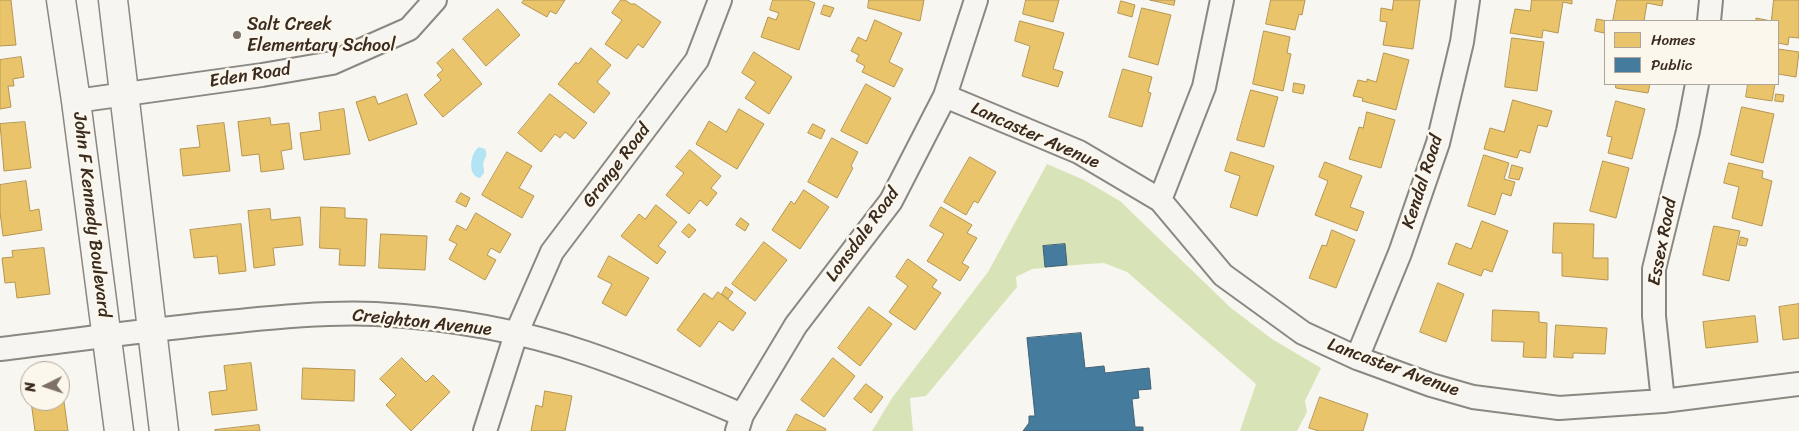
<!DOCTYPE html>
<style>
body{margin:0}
#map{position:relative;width:1799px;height:431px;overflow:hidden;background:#f8f6f0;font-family:Sriracha,sans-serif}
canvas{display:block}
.legend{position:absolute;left:1604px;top:20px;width:175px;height:65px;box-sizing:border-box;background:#fbf7ec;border:1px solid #aea59a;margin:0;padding:6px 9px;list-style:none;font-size:15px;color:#3b2a1e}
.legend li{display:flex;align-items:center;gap:10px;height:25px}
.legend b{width:25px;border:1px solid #aea59a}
.north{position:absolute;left:20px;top:361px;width:50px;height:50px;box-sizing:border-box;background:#fbf7ec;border:1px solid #aea59a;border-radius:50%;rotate:266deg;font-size:14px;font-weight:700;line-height:20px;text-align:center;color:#3b2a1e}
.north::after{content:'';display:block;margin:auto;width:18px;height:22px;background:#7d7168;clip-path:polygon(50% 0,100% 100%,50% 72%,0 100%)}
</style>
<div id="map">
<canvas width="1799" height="431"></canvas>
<ul class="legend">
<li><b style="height:14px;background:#e9c46a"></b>Homes</li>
<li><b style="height:14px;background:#457b9d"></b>Public</li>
</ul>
<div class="north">N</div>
</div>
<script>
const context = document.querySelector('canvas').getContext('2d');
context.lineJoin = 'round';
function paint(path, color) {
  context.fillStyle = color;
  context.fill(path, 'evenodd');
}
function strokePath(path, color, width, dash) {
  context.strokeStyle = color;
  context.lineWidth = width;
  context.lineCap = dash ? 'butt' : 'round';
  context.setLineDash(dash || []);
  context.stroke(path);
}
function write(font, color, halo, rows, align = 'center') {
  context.font = font + ' Sriracha,sans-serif';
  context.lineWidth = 5;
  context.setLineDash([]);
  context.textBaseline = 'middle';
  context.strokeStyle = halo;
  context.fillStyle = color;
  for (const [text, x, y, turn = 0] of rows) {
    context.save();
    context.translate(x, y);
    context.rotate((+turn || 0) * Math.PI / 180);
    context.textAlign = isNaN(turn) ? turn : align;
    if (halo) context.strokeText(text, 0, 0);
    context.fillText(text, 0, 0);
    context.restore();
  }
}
paint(new Path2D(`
 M1047 164 1084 180 1120 201 1231 308 1272 339 1321 368 1305 401 1307 412 1297 431H1240L1256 384 1127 272 1104 263 1087 264 1032 269 1016 277 1017 287 926 396 910 398 913 431H872L892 398 988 272Z`), '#d8e4b8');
paint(new Path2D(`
 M479 147 485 149C489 156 483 159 483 165 484 168 484 170 484 173L480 178C467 176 470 153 479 147Z`), '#b3e4f4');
const homes = new Path2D(`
 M0 0H11L16 45 0 46Z
 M524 0H565L556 14 550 11 547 17 522 3Z
 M621 0H625L631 4H635L661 22 643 48 638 44 627 59 605 44 622 20 612 13Z
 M773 0H807L815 3 799 50 761 37 768 17 776 20 779 13 770 10Z
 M869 0H924L920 21 868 8Z
 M1026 0H1059L1053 22 1023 14Z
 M1150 0H1175L1174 5Z
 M1271 0H1305L1302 15 1299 14 1295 30 1266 24Z
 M1394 0H1420L1413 49 1383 45 1387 22 1380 21 1381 8 1392 10Z
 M1532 0H1572V4L1563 2 1558 33 1543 30 1542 38 1510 33 1515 9 1530 11Z
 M1617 0H1663L1662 6 1647 3 1644 21H1613Z
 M1774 0H1799V38L1789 37 1788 45 1778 43V21H1756V18L1771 21Z
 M1121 1 1135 5 1132 17 1118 13Z
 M824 5 834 8 830 17 821 14Z
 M1142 8 1171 15 1158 65 1129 57Z
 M498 9 520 35 486 66 463 39Z
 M1597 19 1607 21 1604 33 1595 31Z
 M875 20 902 33 889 62 903 69 894 87 862 72 865 66 856 61 859 55 851 51 858 37 866 41Z
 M1020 21 1064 33 1053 69 1063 72 1058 87 1022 76 1030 46 1015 41Z
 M1264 31 1290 37 1287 53 1291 54 1283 91 1253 84Z
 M1512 38 1544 42 1537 91 1505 87Z
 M591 48 611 65 597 82 610 93 594 113 558 84 576 62 578 64Z
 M453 49 482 84 443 117 424 95 441 80 437 75 443 70 437 63Z
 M1778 49 1799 52 1796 77 1778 74Z
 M754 52 792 77 769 114 745 98 756 82 742 73Z
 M1384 53 1409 60 1396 110 1362 101 1363 98 1353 96 1358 80 1367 82V79L1376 82Z
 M21 57 24 77 13 79 14 86H8L11 107 0 109V60Z
 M1123 69 1152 77 1148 92 1151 93 1142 127 1109 117Z
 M1294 83 1305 85 1303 94 1293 92Z
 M866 84 891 98 867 144 841 131Z
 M1616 84H1650L1648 93 1616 88Z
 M1748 84H1775L1772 101 1746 97Z
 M1251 90 1278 97 1264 147 1237 140Z
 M407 94 417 124 369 141 356 102 375 96 378 104Z
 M550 94 587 123 574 139 565 132 560 138 555 134 541 152 518 133Z
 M1776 94 1784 95 1783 102 1775 101Z
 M1513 100 1552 111 1547 127 1538 125 1530 153 1520 150 1517 158 1484 149 1490 128 1504 132Z
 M1616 101 1645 109 1632 159 1608 153 1612 137 1607 136Z
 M1742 107 1774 114 1763 163 1731 155Z
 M344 109 350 154 304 160 300 133 321 130 319 113Z
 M739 109 764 124 737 169 696 144 709 121 726 132Z
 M1367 112 1395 120 1381 168 1349 159 1359 127 1363 128Z
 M270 118 271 125 289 123 292 149 281 151 284 169 261 172 259 154 242 156 238 122Z
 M25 122 31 168 4 171 0 124Z
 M224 123 230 171 183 176 180 149 200 147 197 126Z
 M813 124 825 130 821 139 808 133Z
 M832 138 858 152 851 166 853 168 837 198 808 182Z
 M690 150 721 176 711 188 717 193 707 206 700 200 689 214 666 195 684 173 676 167Z
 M507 152 532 166 519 188 534 196 522 218 482 195Z
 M1231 152 1274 166 1257 216 1230 207 1240 176 1225 171Z
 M1484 155 1509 163 1504 179 1515 182 1511 196 1502 193 1495 215 1468 206Z
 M970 157 996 172 978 203 974 201 966 215 944 202Z
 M1603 161 1629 168 1616 218 1590 211Z
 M1325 162 1362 176 1350 207 1364 212 1357 231 1315 215 1328 181 1319 177Z
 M1729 163 1763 171 1762 178 1772 181 1762 226 1732 218 1739 187 1724 183Z
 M1512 165 1523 168 1519 180 1509 178Z
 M26 181 30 211 39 209 42 230 3 236 0 212V185Z
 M804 190 829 207 800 249 772 230 791 201 794 204Z
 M461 193 470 198 466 207 456 202Z
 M656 205 677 222 658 246 666 252 657 264 621 236 639 214 645 219Z
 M321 207 345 208V218L367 219 365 266 339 265 340 249 320 248Z
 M941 207 972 225 967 233 977 238 962 263 969 267 960 281 927 261 944 234 930 226Z
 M270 209 271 220 300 217 303 245 273 248 275 265 254 268 248 211Z
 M476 213 511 234 500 253 491 248 487 255 496 260 485 280 449 259 457 244 449 240 457 225 466 230Z
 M741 218 749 224 745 231 736 225Z
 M1482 221 1508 231 1492 272 1484 269 1481 276 1448 264 1456 243 1471 249Z
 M1554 223 1594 224 1593 258H1608V280L1562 276V253H1553Z
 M241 224 246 271 219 274 217 256 194 258 190 230Z
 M689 224 696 230 689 238 682 232Z
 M1714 226 1740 231 1729 281 1703 275Z
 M1332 230 1355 240 1336 288 1309 278 1322 245 1326 246Z
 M381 234 427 236 425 270 379 268Z
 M1741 237 1748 239 1746 246 1739 245Z
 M764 242 787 260 755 301 732 284Z
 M44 248 50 294 17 298 15 282 5 283 2 258 13 257 12 251Z
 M609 256 649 278 626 316 602 303 612 284 598 277Z
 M908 259 937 280 932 287 941 293 915 330 889 312 908 286 896 277Z
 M1438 283 1464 294 1446 342 1420 332Z
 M726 287 733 292 728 299 722 294Z
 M718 292 746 313 733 331 719 321 700 347 677 330 704 293 712 299Z
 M1799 304V338L1783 340 1779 307Z
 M869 307 892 324 860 366 838 348Z
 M1493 310 1539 312V322L1547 323 1546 358 1523 357 1524 342 1492 341Z
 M1755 316 1758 342 1706 348 1703 322Z
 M1556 325 1607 328 1605 354 1573 353V358L1554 357Z
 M402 358 426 382 433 375 450 392 411 431 386 405 396 395 380 379Z
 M833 358 855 376 824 417 801 400Z
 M251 363 257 410 212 415 209 392 227 390 224 366Z
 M303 368 355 370 354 401 302 399Z
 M866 384 883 397 871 413 854 399Z
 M60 387H62L68 431H35L31 401H60Z
 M545 391 572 396 565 431H531L536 405 542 407Z
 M1320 397 1368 414 1363 431H1319L1309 428Z
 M796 414 826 429 825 431H787Z
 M259 425 260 431H215V430Z`);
paint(homes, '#e9c46a');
strokePath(homes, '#b59653', 1);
const public = new Path2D(`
 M1065 244 1067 265 1045 267 1043 246Z
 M1081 333 1085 368 1104 366 1105 373 1149 368 1151 389 1138 390 1139 398 1132 399 1135 427H1143V431H1023L1029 423V416H1035L1027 338Z`);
paint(public, '#457b9d');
strokePath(public, '#426377', 1);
const street = new Path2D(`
 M1709 21 1711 0
 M945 96 1079 152 1160 200 1223 275 1303 333 1357 358 1431 385 1473 397 1559 408 1663 401 1799 384
 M76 101 262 75 332 63 409 29 435 0
 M1160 200 1204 87 1222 0
 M0 349C76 340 152 329 228 322 277 317 326 312 376 314 446 318 519 330 586 353 639 371 691 393 742 415
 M1357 358 1400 253 1438 143 1462 42 1468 0
 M1663 401 1654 316V269L1688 131 1697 84
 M485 431 516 334 552 252 697 60 720 0
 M737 431 742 415 796 325 891 201 945 96 976 0`);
const secondary = new Path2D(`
 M61 0 76 101 119 431
 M113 0 164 431`);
strokePath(street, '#8b8781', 26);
strokePath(secondary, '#8b8781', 31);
strokePath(street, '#f6f5f1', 22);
strokePath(secondary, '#f6f5f1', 28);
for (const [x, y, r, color] of [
 [237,35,5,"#7d7168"]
]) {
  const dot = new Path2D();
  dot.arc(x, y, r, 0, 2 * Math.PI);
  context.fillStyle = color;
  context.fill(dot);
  strokePath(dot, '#fbf7ec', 2);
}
write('18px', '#3b2a1e', '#fbf7ec', [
 ["Salt Creek",247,25],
 ["Elementary School",247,46]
], 'left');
write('18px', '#3b2a1e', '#fbf7ec', [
 ["Eden Road",250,76,-9],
 ["Lancaster Avenue",1035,136,24],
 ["Grange Road",617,166,-53],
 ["Kendal Road",1423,182,-72],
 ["John F Kennedy Boulevard",91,215,83],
 ["Lonsdale Road",863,235,-54],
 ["Essex Road",1663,242,-79],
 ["Creighton Avenue",422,323,6],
 ["Lancaster Avenue",1393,368,20]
]);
</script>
